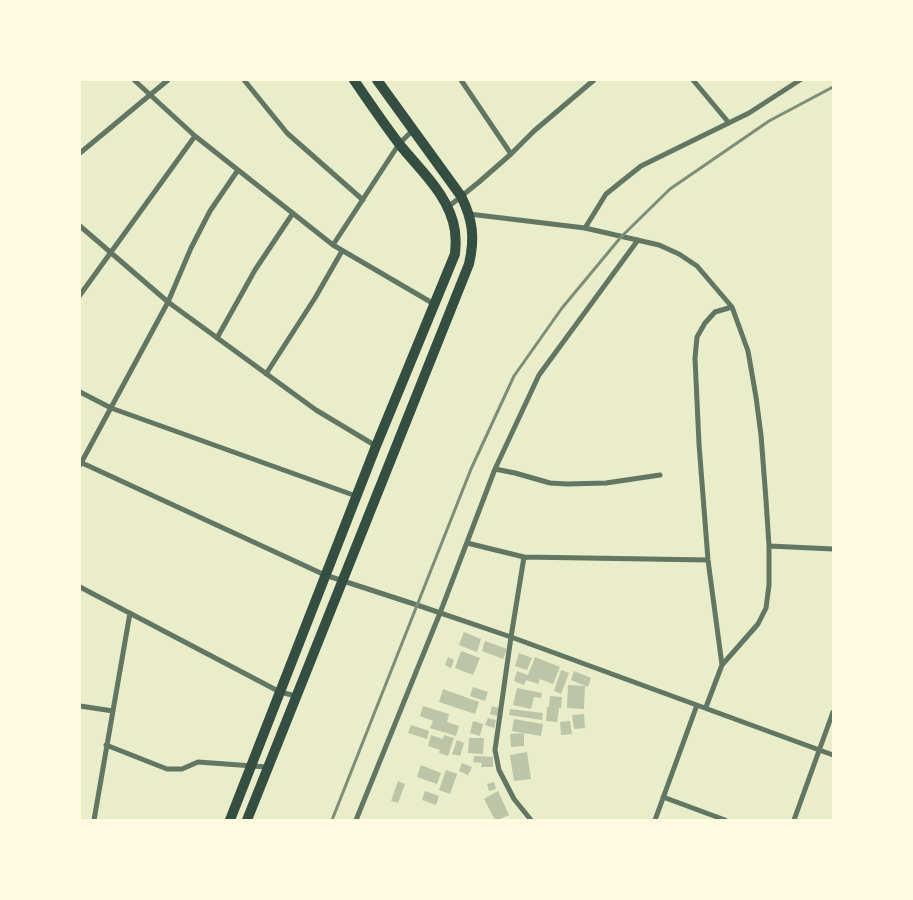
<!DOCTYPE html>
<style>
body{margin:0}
#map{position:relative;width:913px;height:900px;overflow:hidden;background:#e9edc9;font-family:Montserrat,sans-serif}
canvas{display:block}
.frame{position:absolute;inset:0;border:81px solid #fefae0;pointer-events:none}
</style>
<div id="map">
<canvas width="913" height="900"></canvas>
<div class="frame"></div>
</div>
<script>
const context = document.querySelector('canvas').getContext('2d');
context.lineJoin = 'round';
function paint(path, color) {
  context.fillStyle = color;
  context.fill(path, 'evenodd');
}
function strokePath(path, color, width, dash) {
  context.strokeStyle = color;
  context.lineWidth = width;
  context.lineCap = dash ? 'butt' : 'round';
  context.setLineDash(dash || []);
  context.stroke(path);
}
paint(new Path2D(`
 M464 632 481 639 477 652 459 645Z
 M485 641 507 649 503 659 482 651Z
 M461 651 480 658 473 675 455 668Z
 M519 653 532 658 527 670 515 666Z
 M448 657 454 660 451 668 445 665Z
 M535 657 560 667 553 684 540 679 538 684 526 680 524 685 514 681 517 671 528 675Z
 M561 670 569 673 561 694 554 691Z
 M574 671 591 678 588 687 571 680Z
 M568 685 585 686 584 709 567 708Z
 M473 687 488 692 485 701 470 696Z
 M517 688 542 693 541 698 534 697 531 709 513 705Z
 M443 689 479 702 475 714 439 702Z
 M550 696 562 697 561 708H559L557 722 546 721 547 707H549Z
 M423 706 449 714 447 722 459 726 456 736 430 728 433 721 420 716Z
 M492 706 499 708 497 716 490 714Z
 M510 709 543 713 542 720 509 715Z
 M584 714 585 728 574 729 572 715Z
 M488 718 496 720 494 728 485 725Z
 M514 719 543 724 541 736 512 731Z
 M473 721 483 724 480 736 470 733Z
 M570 721 572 734 561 735 560 722Z
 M411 725 429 731 427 739 408 733Z
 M524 733V746L511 747 510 734Z
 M431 735 443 739 444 735 454 738 448 756 439 753 440 750 428 746Z
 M469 738H484L483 754 468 753Z
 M457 740 464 743 460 756 452 754Z
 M527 752 531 779 514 781 510 755Z
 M474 756 493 757V767H481L482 763 473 762Z
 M462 763 472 767 468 775 459 771Z
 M421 765 441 773 437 784 417 777Z
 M446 770 457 774 450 794 439 790Z
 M398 781 405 784 398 803 391 801Z
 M494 782 496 789 489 791 487 784Z
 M425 791 439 796 436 805 422 800Z
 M498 791 509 815 498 820H495L484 799Z`), '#bcc5a7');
strokePath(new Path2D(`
 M134 80 195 136 333 245 434 304
 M244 80 287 133 363 200
 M461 80 511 154
 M693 80 729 123
 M80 153 168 80
 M448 207 479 182 511 154 534 131 594 80
 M469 214 585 228 659 245 679 254 697 266 732 307 748 351 756 397 761 435 766 500 769 546V585L766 608 758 624 722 665 706 707
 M80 226 168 302 316 410 376 446
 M585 228 606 194 641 166 749 113 800 80
 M333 245 399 144 413 130
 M80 295 195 136
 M217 338 255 270 293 213
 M266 374 315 298 342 251
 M80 392 111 408 356 496
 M80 462 325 575 417 605 511 637 833 755
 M80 465 168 302 191 248 210 211 238 170
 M495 469 515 473 550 483 567 484 606 483 660 475
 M467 543 524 557 708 560
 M769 546 833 549
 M524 557 511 637 495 750 499 770 514 799 531 820
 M80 587 280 692 296 696
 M722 665 708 560 699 444 695 358 697 337 705 323 715 312 732 307
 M80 706 113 711
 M106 745 167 769H182L198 762 267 767
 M663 797 725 820
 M94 820 130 613
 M356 820 440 613 495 469 539 375 638 240
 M655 820 697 705
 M794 820 833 712`), '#617663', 5);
strokePath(new Path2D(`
 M230 820 376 446 455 254C456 246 456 239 455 231 450 196 421 171 400 145 384 124 369 102 354 80
 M247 820 469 264C475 238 473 220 461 196L377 80`), '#344e41', 10);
strokePath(new Path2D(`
 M332 820 471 469 514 376 562 308 621 237 670 189 769 121 833 87`), '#7c8e77', 3);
</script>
